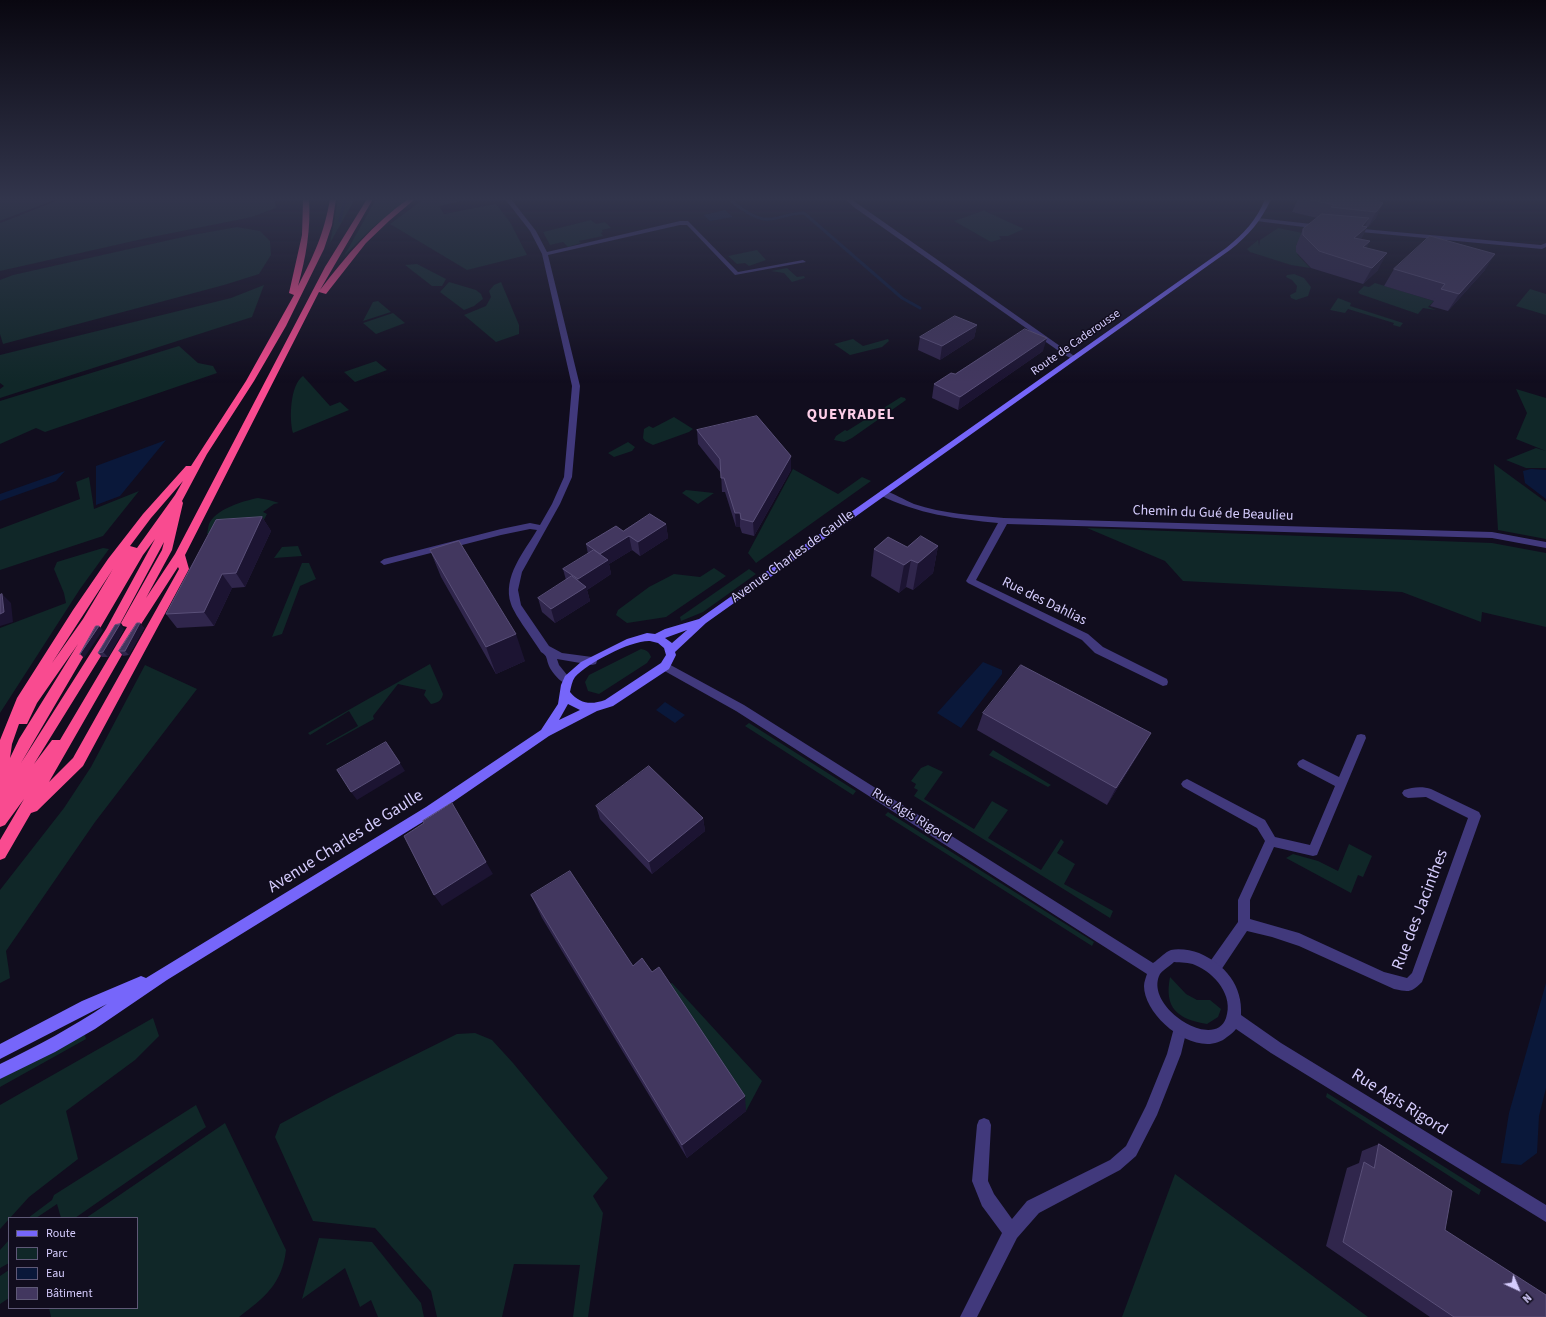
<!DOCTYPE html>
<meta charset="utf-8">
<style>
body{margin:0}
#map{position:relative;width:1546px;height:1317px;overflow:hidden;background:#110d1e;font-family:"Source Sans 3",sans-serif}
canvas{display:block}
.legend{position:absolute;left:8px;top:1217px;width:130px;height:92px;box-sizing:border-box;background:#110d1e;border:1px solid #5f5977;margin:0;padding:5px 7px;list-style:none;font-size:12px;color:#d5ccfd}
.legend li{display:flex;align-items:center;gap:8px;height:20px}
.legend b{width:20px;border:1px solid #5f5977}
.north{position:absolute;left:1498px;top:1269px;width:40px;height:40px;-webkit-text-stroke:3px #110d1e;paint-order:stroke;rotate:136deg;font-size:11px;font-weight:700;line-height:16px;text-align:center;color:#d5ccfd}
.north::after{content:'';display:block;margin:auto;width:14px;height:18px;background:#d5ccfd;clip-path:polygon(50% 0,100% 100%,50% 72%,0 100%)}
</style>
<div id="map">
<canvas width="1546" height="1317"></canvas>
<ul class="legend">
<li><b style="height:5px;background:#7666fa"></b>Route</li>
<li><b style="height:11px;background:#102728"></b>Parc</li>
<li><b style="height:11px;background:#0a183a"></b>Eau</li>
<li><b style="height:11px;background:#42375f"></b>Bâtiment</li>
</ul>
<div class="north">N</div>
</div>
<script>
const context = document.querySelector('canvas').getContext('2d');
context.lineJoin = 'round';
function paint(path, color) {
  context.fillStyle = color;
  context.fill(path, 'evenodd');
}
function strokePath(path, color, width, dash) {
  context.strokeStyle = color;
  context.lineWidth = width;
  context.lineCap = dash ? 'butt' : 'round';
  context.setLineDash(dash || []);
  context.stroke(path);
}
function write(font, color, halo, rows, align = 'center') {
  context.font = font + ' "Source Sans 3",sans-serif';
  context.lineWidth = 3;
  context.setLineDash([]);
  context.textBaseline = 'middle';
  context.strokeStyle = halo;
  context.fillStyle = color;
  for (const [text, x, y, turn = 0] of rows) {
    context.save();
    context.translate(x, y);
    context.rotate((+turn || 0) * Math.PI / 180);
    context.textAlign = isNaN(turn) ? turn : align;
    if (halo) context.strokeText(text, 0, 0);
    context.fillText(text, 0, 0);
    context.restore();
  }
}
paint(new Path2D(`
 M0 199H57L0 221Z
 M61 199H274L276 208 252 217 147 238 0 271V223Z
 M338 199H355L330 243Z
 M376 199H408L372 228 344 256Z
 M424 199H470L439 206 444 214 496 204 510 222 527 255 467 270 390 224Z
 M985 210V211L1024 229 1008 236H999L1001 239 991 242 954 221Z
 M591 220 596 224 605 222 611 228 602 230 603 232 601 233 603 236 579 241 581 243 568 247 563 242 550 245 543 232Z
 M237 227 260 231 270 241 271 255 259 274 224 285 3 344 0 334V280L13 275 192 235Z
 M1278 228 1303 233 1306 237 1296 245 1299 246 1302 253 1297 254 1310 268 1291 265 1250 252 1247 249 1258 240 1259 246 1260 240Z
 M757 250 766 260 749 266 745 263 737 264 728 256Z
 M417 264 446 279 442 286H432L405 265Z
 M787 268 797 277 804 276 805 278 792 282 784 273 771 271Z
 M1294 274 1304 278 1311 287 1308 296 1296 300 1291 298 1290 295 1296 292 1297 286 1292 280 1286 277 1287 275Z
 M449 282 476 290 481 294 483 299 474 306 464 310 440 292Z
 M501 282 519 325V334L496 342 464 315 486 306 491 297 489 291 494 285Z
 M1375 283 1434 301 1428 307 1436 310 1423 308 1418 314 1360 294 1358 292 1364 286 1369 287Z
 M264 285 252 317 0 398V389L4 386 0 383V355L231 298Z
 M1530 289 1546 294V315L1516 306Z
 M1338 298 1351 303 1350 306 1403 323 1400 327 1393 325 1394 323 1348 309 1345 313 1330 310Z
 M378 301 391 312 363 321 373 302Z
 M393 313 405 323 376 334 363 323Z
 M853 339 863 346 888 339 889 341 882 347 850 355 834 344Z
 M179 346 198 363 213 366 217 373 45 432 36 428 0 444V401Z
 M376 361 387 370 355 382 344 372Z
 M303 376 330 406 340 402 349 410 293 433C289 419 290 385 303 376Z
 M1516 389 1546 398V451L1516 439 1527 413Z
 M901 397 905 398 906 400 852 438 844 442 834 440 836 436 845 430 847 431Z
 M674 417 693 429 689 432 653 445 645 441 643 438 644 429 649 426 653 428Z
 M628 442 635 447 632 451 614 457 608 453Z
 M1536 448 1546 451V468H1526L1506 460Z
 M1494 464 1546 502V539L1498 530Z
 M793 469 838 494 862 477 871 481 756 563 748 553Z
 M89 477 94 509 139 491 103 536 0 570V529L80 499 76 482Z
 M686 490 714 493 698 504 682 493Z
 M258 498 269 500 279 503 274 504 263 512 267 514 259 529 225 530 207 534C208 531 208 525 210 522 219 508 243 501 258 498Z
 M1087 528 1492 543 1546 553V627L1482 612 1481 622 1402 592 1183 581 1165 561Z
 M298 546 302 556 274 558 282 547Z
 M103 548 109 549 80 589 0 713V628L66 603 64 593 54 569 57 562Z
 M302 563H309L316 579 300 586 282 634 272 637Z
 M714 568 726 576 666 617 627 623 616 615 618 610 649 587 674 574 700 577Z
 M749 569 756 574 703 612 681 621 680 617Z
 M641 649C647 650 649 652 651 657L647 663 599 694 588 691 585 682 589 675Z
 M430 664 443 694C442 700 438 703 431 704L424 695 426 690 398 684 373 716 374 719 327 745 326 744 358 726 349 711 310 735 308 733Z
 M145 665 197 689 95 822 6 951 10 978 0 983V890L64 808 91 767Z
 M749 723 856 791 853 795 745 726Z
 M993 750 1051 785 1048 787 989 755Z
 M928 765 943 772 924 799 974 829 992 801 1008 810 988 838 1041 870 1061 839 1064 842 1057 853 1075 864 1064 884 1113 911 1110 918 914 796 918 790 914 788 916 784 911 781 921 768Z
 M888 812 1094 942 1092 946 885 815Z
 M1349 844 1372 856 1363 877 1358 875 1351 893 1286 858 1293 854 1318 861 1338 871Z
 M1170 977 1186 994 1197 1000H1210L1221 1009 1218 1017 1207 1024C1177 1019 1164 1008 1170 977Z
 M672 983 762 1081 746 1111 664 987Z
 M153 1018 159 1036 135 1060 66 1111 78 1159 29 1197 0 1229V1105Z
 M84 1032 86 1039 0 1087V1079Z
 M475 1033 492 1040 513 1063 608 1178 593 1196 603 1213 588 1317H573L580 1265 514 1264 502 1317H437L431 1291 375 1228 313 1221 275 1137 280 1124 336 1094 457 1034Z
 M1327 1093 1481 1190 1479 1195 1326 1097Z
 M196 1105 206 1127 75 1218H61L57 1204 36 1218H28L52 1200 54 1195Z
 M225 1123 286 1250C282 1284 265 1297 239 1317H51L49 1308H137V1218H86Z
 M1175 1174 1368 1317H1122Z
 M319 1238 372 1242 421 1303 424 1317H378L371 1300 360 1307 345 1268 302 1299Z
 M9 1240V1263L0 1268V1250Z
 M9 1270V1298L0 1304V1276Z`), '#102728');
paint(new Path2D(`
 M725 210 733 217 710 221 703 215Z
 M166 440 120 496 96 505V466Z
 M1531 469 1546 470V499L1525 483 1523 471Z
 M65 471 56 481 0 501V494Z
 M983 662 1002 670V674L961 728 937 713Z
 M665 702 685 715 675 723 656 710Z
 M1546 983V1088L1539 1116 1537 1153 1521 1165 1501 1163 1509 1113Z`), '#0a183a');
strokePath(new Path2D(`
 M731 199C733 204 738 206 742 209 772 229 775 214 804 213L902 298 920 308
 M340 221 345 199`), '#0a183a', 3);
paint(new Path2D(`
 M505 199H511L536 231 547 252 680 221H688L738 272 803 260 806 262 735 275 687 225H680L548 255 580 386 572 477 560 504 522 572 518 590 521 605 549 646 562 653 592 657 596 658 597 661 596 664 592 665 557 659 559 665 572 681 571 684C563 686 552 673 549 666 546 659 548 656 541 652 534 640 515 616 511 604 502 577 524 552 537 530L530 529 501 535 384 565 380 562 384 559 501 529 530 523 540 525 552 504 564 477 572 386 542 254 530 231Z
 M845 199H851L1077 358 1074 360 1063 354 855 208Z
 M1258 218 1320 225 1323 227 1320 229 1256 221V219Z
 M1352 228 1541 245 1546 243V247L1542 249 1350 231 1349 230Z
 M883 490C894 493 904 500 914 504 943 514 974 515 1004 518L1492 532 1546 542V548L1492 538 1007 524 976 580 1088 634 1103 647 1167 679 1168 682 1167 685 1163 686 1095 653 1082 640 968 583 966 581 998 523C957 519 917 514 880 495V491Z
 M1361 734 1365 735 1366 738 1317 855 1313 856 1274 847 1250 900V919L1299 933 1384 972 1407 978 1412 973 1468 818 1426 797 1408 798 1404 796 1402 793 1404 790C1412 787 1423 786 1431 789L1479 812 1481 816 1422 982C1411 993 1409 992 1394 989L1299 946 1272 937 1247 931 1219 973 1214 975 1209 973 1207 968 1209 963 1238 922V900L1265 841 1257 828 1183 787 1181 784 1183 781 1187 779 1191 781 1265 820 1275 837 1310 845 1335 786 1299 767 1297 764 1299 761 1303 759 1339 777 1357 735Z
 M1180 1022 1185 1024 1187 1029 1181 1054 1157 1115 1136 1156 1120 1170 1039 1213 1017 1238 977 1317H960L1002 1233 982 1206 972 1181 977 1125 979 1120 984 1118 989 1120 991 1125 988 1181 994 1194 1012 1219 1027 1201 1110 1160 1126 1146 1146 1106 1167 1054 1175 1024Z`), '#41397c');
paint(new Path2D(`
 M665 662 744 705 1153 963C1159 959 1165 952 1171 950 1179 948 1191 950 1199 953 1225 964 1243 986 1241 1015L1281 1043 1546 1205V1222L1271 1053 1236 1029C1234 1032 1231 1034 1227 1037 1199 1061 1144 1018 1144 986 1144 982 1146 977 1147 974L736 711 661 669 660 666 661 663ZM1174 962C1181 963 1189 962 1195 965 1215 973 1234 996 1226 1018 1214 1052 1143 1006 1160 974 1163 970 1170 966 1174 962Z`), '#41397c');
paint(new Path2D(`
 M1265 199H1271C1262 220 1248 236 1230 250L706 623 675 652 676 655 669 669 613 706 597 711 549 736 434 815 167 980 95 1029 55 1052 0 1079V1064C37 1046 73 1027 107 1004L0 1059V1044L82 1001 141 976 146 978 426 807 541 730 558 704 561 685 565 676 581 662 627 639 647 633 655 634 665 629 699 619 1226 248C1243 234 1257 220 1265 199ZM687 630 672 643 665 638ZM650 641 658 643 664 648 666 655 661 663 605 700C591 705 580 704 570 692 571 687 572 681 575 677 588 663 631 640 650 641ZM568 704 580 710 559 720Z`), '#7666fa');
paint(new Path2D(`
 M303 199H309C311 229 306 257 298 286 314 255 324 234 330 199H336L332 225 324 249 286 326 254 381 207 454 182 501 183 503 172 550 146 598 175 554 325 267 367 199H373L320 290C346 256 373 224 408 199H415L389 221 366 243 326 294 319 292 185 555 189 569 83 766 37 811 31 813 5 858 0 860V840L24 799 5 825 0 827V740L17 698 73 610 108 559 143 514 186 466H191L246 381 294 295 289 293 302 235ZM183 481 175 495 137 548 130 546 151 518ZM155 539 106 629 21 763 143 555ZM164 542 162 550 121 623 123 626 127 627 60 740H52L34 764 114 635ZM178 567 179 569 73 758 49 782 127 646ZM113 569 83 619 52 663ZM78 644 19 739 10 758 12 744 19 724H27L37 703Z`), '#f94b90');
paint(new Path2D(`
 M1298 199H1377L1376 200V218L1368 227H1365H1367L1361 239 1367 248 1378 270 1363 284 1311 268 1296 252V246L1303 229 1317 218 1292 212Z
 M1394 269 1485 270 1448 311 1430 306 1434 301 1384 286Z
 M977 325 974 338 940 360 918 350 920 337Z
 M1043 351 958 410 932 398 934 384 955 374Z
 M697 430 791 456V470L754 536 742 533 740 527H736L725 492H722L721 473 698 444Z
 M262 517 271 531 245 587 232 588 214 626 177 628 166 614Z
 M666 524 668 538 640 556 632 550 609 564 611 574 587 590 590 601 555 623 542 612 538 598 566 580 563 569 588 554 586 544 623 531Z
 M938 546 933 573 913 590 906 587 899 593 871 576 874 549Z
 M430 550 525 661 496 674 441 577Z
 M140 623 144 628 129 655 123 656 119 651Z
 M124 629 108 657H102L98 653Z
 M983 713 1141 750 1107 805 977 730Z
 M596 806 703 818 705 831 652 874 600 819Z
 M531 895 633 966 746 1111 687 1158 542 918Z
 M1379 1144 1445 1230 1546 1317H1430L1326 1246 1347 1168 1359 1163 1362 1151Z`), '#30264c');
paint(new Path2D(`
 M1383 203 1376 218 1368 227 1376 212Z
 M1369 218 1363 231 1367 227 1359 244 1354 238 1362 226Z
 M1370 241 1362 258 1363 247Z
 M1387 253 1378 270 1363 284 1372 268Z
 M1495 254 1485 270 1448 311 1459 294Z
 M977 325 974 338 940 360 942 346Z
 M1047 338 1043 351 958 410 960 397Z
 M791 456V470L754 536 753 522Z
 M735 513H740V527H736Z
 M262 517 271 531 245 587 236 573Z
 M666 524 668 538 640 556 638 542Z
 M629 536 632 550 609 564 611 574 587 590 590 601 555 623 551 609 580 591 578 579 600 554Z
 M938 546 933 573 913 590 918 563Z
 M911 560 906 587 899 593 904 565Z
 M222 574 232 588 214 626 204 612Z
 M2 594 11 603 13 622 0 626V614Z
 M140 623 144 628 129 655 125 651Z
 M120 624 124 629 108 657 103 652Z
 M99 626 103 630 84 658 80 654Z
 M516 634 525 661 496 674 486 647Z
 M1151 733 1141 750 1107 805 1116 788Z
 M400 763 405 771 357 800 351 792Z
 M703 818 705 831 652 874 649 862Z
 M486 862 493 874 442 906 434 895Z
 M745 1096 746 1111 687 1158 682 1145Z`), '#1c1432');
const building = new Path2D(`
 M1307 199H1375L1383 203 1376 212 1331 207 1334 205Z
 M1322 214 1369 218 1362 226 1367 227 1354 238 1370 241 1363 247 1387 253 1372 268 1319 251 1303 235V229Z
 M1430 236 1495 254 1459 294 1441 289 1445 284 1394 269Z
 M955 316 977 325 942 346 920 337Z
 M1025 329 1047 338 960 397 934 384 951 373 955 374Z
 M757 416 791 456 753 522 741 519 740 513H735L724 478H721L720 459 697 430Z
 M650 514 666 524 638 542 629 536 600 554 586 544 616 526 623 531Z
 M262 517 236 573 222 574 204 612 166 614 216 520Z
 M921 536 938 546 918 563 911 560 904 565 874 549 888 537 907 547Z
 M459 541 516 634 486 647 430 550Z
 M594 550 608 560 578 579 563 569Z
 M572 576 586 587 551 609 538 598Z
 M2 594 4 612 0 614V595Z
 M137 623H140L125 651H119Z
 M120 624 103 652 98 653 115 625Z
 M96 626H99L80 654Z
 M1021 665 1151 733 1116 788 983 713Z
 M386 742 400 763 351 792 337 770Z
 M649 766 703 818 649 862 596 806Z
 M452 803 486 862 434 895 404 836 424 823 423 821Z
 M570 871 633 966 642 958 652 972 659 967 745 1096 682 1145 531 895Z
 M1379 1144 1452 1191 1445 1230 1546 1295V1317H1454L1343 1242 1364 1162 1374 1168Z`);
paint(building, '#42375f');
strokePath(building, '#594f78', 1);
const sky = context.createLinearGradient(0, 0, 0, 383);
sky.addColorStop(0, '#090710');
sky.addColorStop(0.52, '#32354c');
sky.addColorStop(1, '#32354c00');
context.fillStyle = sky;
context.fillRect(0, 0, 1546, 383);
write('12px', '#d5ccfd', '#110d1e', [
 ["Route de Caderousse",1076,343,-35]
]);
write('14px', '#d5ccfd', '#110d1e', [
 ["Chemin du Gué de Beaulieu",1213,514,2],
 ["Avenue Charles de Gaulle",793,557,-36],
 ["Rue des Dahlias",1044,602,26],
 ["Rue Agis Rigord",911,816,32]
]);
context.letterSpacing = '1px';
write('bold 15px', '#fdcee8', '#110d1e', [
 ["QUEYRADEL",851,416]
]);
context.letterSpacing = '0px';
write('17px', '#d5ccfd', '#110d1e', [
 ["Avenue Charles de Gaulle",346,842,-32],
 ["Rue des Jacinthes",1421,910,-69],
 ["Rue Agis Rigord",1399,1103,32]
]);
</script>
